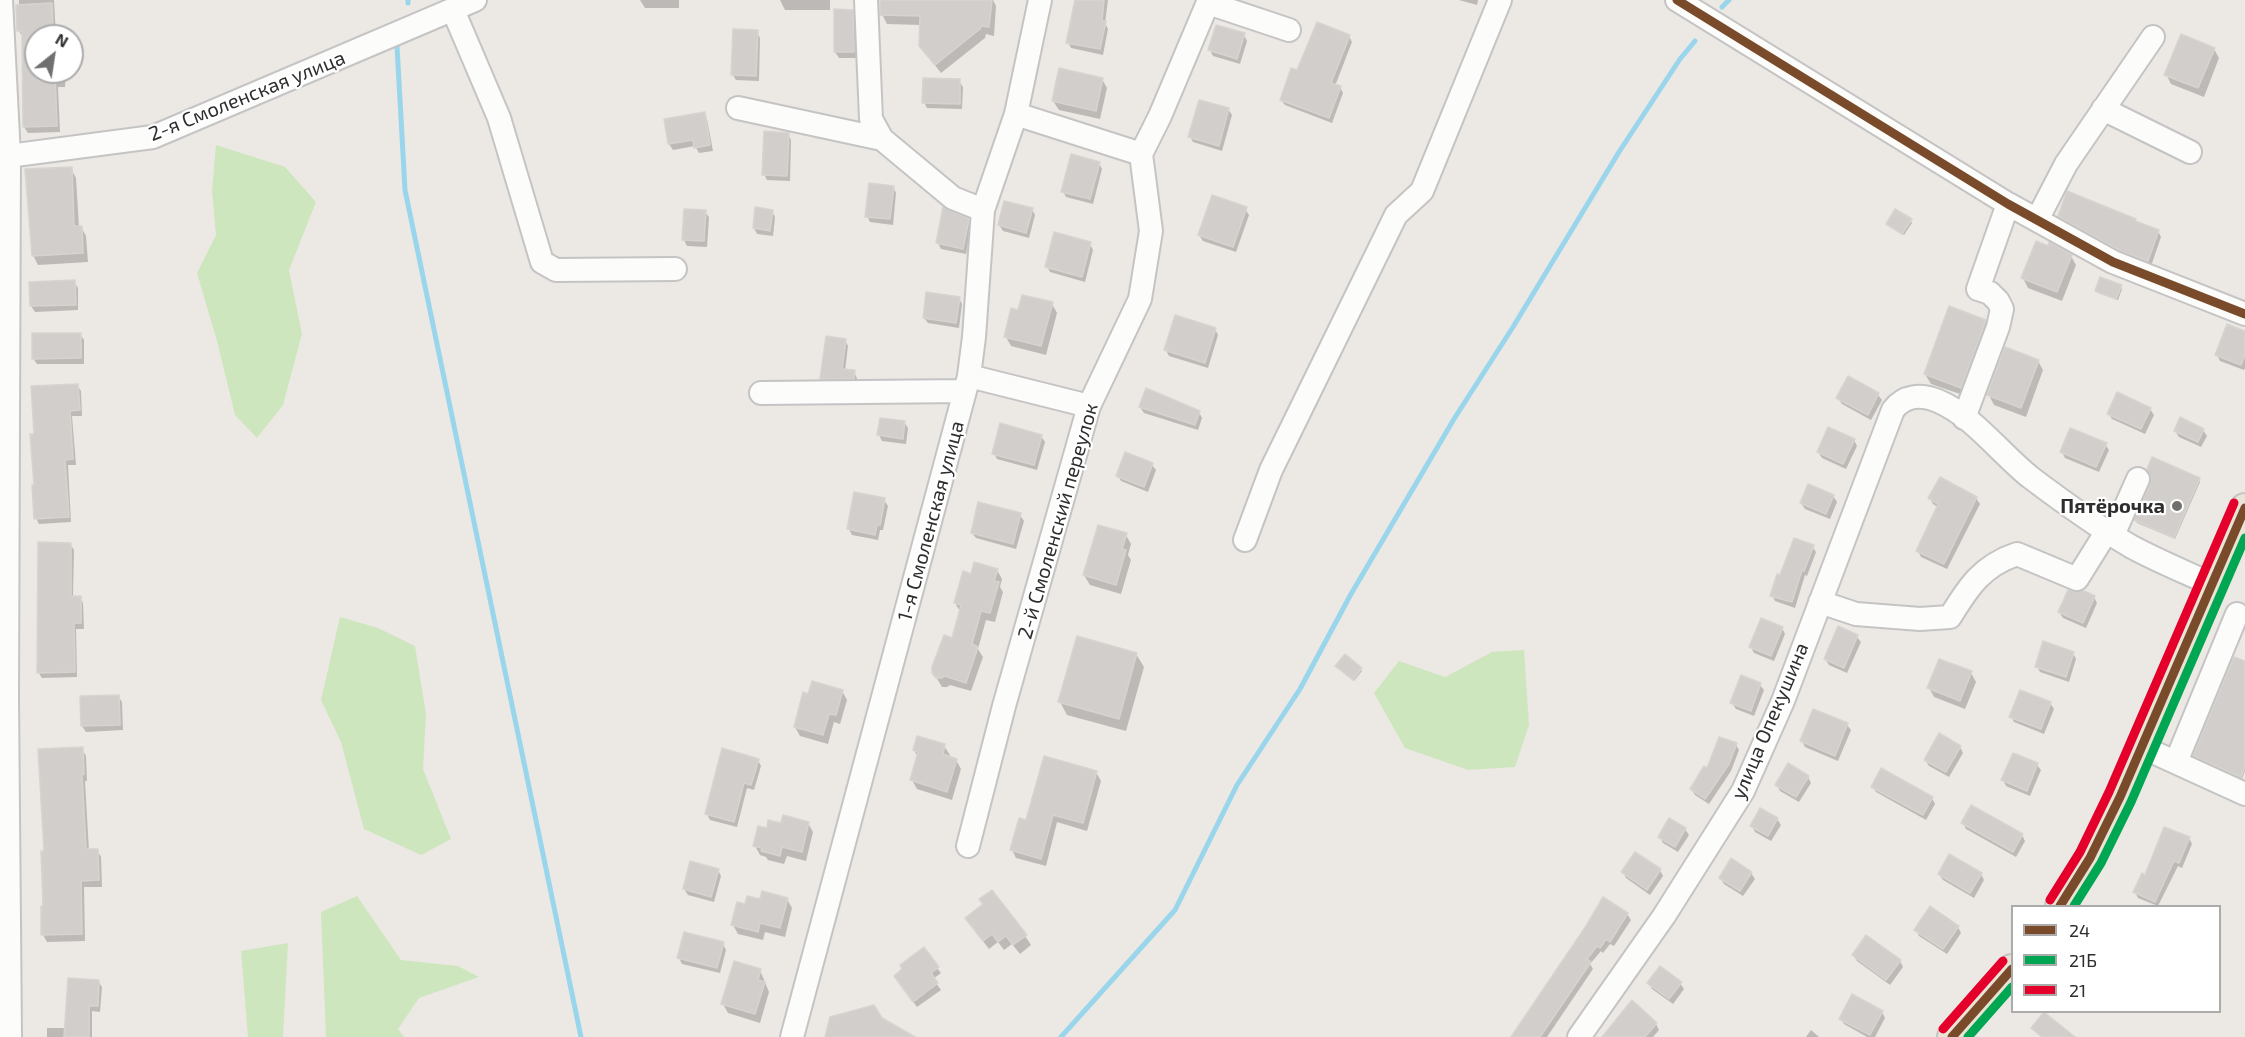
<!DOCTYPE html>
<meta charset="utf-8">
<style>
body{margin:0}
#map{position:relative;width:2245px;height:1037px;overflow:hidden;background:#ece8e4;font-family:"Exo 2",sans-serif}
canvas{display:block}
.legend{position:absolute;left:2011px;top:905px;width:210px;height:108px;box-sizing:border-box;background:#fff;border:2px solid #ababab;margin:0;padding:8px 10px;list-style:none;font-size:18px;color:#2e2e2e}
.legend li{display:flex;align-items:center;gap:12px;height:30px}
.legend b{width:30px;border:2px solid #ababab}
.north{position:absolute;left:24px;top:24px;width:60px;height:60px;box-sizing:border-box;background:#fff;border:2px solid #ababab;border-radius:50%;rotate:30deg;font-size:16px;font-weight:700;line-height:24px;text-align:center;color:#2e2e2e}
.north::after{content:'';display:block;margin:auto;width:21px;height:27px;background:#706f6e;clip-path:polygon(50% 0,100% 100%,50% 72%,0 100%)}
</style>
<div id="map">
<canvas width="2245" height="1037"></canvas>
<ul class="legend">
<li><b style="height:8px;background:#7a4b2a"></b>24</li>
<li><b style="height:8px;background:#00a651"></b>21Б</li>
<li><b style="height:8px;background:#e4002b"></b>21</li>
</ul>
<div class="north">N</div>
</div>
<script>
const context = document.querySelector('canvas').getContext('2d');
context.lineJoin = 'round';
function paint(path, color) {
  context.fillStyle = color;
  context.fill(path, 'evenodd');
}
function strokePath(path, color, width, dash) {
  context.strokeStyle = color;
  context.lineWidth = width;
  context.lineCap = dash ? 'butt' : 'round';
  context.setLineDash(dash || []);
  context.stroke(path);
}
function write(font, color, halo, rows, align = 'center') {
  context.font = font + ' "Exo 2",sans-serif';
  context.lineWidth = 4.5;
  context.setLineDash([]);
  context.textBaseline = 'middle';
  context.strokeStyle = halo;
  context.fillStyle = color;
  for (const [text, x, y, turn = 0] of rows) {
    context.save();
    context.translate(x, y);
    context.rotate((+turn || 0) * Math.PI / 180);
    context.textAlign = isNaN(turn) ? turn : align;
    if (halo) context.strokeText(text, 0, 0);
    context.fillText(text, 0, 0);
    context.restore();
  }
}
paint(new Path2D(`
 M216 145 285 167 316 202 289 270 302 334 283 405 257 438 235 415 217 341 197 273 216 235 212 191Z
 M340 617 378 628 415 646 426 714 423 769 451 839 421 855 364 829 341 742 321 700Z
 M1524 650 1529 725 1515 767 1468 770 1405 748 1374 693 1399 661 1445 677 1492 652Z
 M357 896 401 960 458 966 479 977 419 998 398 1029 404 1037H326L321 912Z
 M288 943 283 1037H248L241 951Z`), '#cee6be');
paint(new Path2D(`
 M19 0H54L56 36H36V72H66L65 87H58L60 132 28 133 24 127 22 36 19 31Z
 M640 0H679V8H645Z
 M780 0H830V10H785Z
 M880 0H993L996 6 994 36 986 34 985 38 941 73 920 46 921 25 887 24 882 14Z
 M1076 0H1108L1105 23 1108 29 1103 55 1071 48 1068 42Z
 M1459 0H1478L1477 5Z
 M852 11 855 17 857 58H839L835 52Z
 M757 32 760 38 759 81 736 80 732 74Z
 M1244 35 1247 41 1240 64 1213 56 1210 50Z
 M1349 36 1352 42 1335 86 1340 87 1343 93 1332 123 1285 105 1281 100 1298 72Z
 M2214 49 2219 58 2204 97 2171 84 2166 74Z
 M1102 79 1107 88 1100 119 1059 110 1053 101Z
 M959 81 963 87 962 109 927 108 924 102Z
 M1228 109 1232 115 1222 151 1193 142 1190 137Z
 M704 114 707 119 713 151 699 153 695 146 673 150 669 144Z
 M788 134 791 140 790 181 767 180 764 174Z
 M1099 163 1102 169 1093 204 1066 197 1063 191Z
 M71 169 76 178 79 227H81L86 236 88 262 38 265 33 255Z
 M893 187 896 193 893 225 870 222 867 216Z
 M1032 209 1035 215 1029 238 1003 231 999 225Z
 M1245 209 1249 215 1236 252 1203 241 1199 235Z
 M772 211 775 217 773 236 757 234 754 228Z
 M705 212 709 217 707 247 687 246 684 240Z
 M2060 216 2135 220 2137 224 2158 231 2161 237 2151 266 2123 255 2063 222Z
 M968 220 971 226 966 254 941 249 938 243Z
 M1910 220 1912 223 1904 235 1888 224Z
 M1090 244 1093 250 1085 282 1050 272 1047 266Z
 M2071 256 2076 265 2062 301 2028 288 2023 278Z
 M74 282 78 288V310L35 312 31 306Z
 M2120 286 2122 289 2118 300 2098 293 2097 291Z
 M959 298 962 304 959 328 928 323 924 318Z
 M1052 304 1057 313 1046 355 1011 346 1006 337 1019 312Z
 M1985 321 1990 330 1966 396 1931 384 1925 374Z
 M1215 329 1218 335 1208 368 1169 356 1166 350Z
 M2245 332V368L2244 370 2220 361 2217 355Z
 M80 334 84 340V364H37L33 358Z
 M845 340 848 346 845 371 854 372 857 378 856 384H825L822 379Z
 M2038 361 2043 370 2026 417 1994 405 1989 395Z
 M1849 378 1878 395 1882 400 1871 420 1842 404 1838 398Z
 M77 385 81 391 82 416H72L76 465H68L71 522 39 524 36 518 35 436Z
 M1140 407 1199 412 1202 418 1198 430 1144 413Z
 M2150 409 2154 415 2145 434 2112 419 2109 414Z
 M904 422 908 428 906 444 882 441 879 435Z
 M2203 430 2207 436 2201 447 2179 437 2175 431Z
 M1041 436 1045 442 1037 470 997 459 994 453Z
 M1854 440 1857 446 1846 469 1822 458 1818 452Z
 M2105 444 2109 450 2099 472 2065 458 2062 452Z
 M1152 465 1156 470 1148 492 1121 481 1118 476Z
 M2199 480 2200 482 2175 539 2137 523 2136 520 2152 484Z
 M1833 496 1837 502 1830 519 1805 509 1801 503Z
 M1930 498H1976L1980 504 1947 569 1921 557 1918 551 1938 507 1933 504Z
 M884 500 888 506 883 530H880L878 540 852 535 849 529Z
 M1020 515 1024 521 1016 549 976 538 972 533Z
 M1126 535 1131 544 1128 555 1131 560 1121 594 1090 585 1084 575Z
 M70 544 74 550 73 597H80L83 603 84 629H76L77 677 42 678 38 672Z
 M1812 546 1816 552 1807 576 1805 575 1795 608 1775 601 1772 595 1781 577Z
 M997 570 1002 579 1000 587 1003 592 995 622 986 620 978 649 983 657 971 691 950 685 947 687H942L933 672 953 640 961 613 955 603 972 576Z
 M2094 597 2097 603 2086 628 2063 618 2059 612Z
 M1782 628 1785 634 1774 661 1754 653 1751 647Z
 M1857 637 1861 642 1847 673 1829 665 1825 659Z
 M2073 653 2076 659 2069 682 2040 672 2037 666Z
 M1136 654 1144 667 1126 731 1067 715 1060 702Z
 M2245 663V771L2242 779 2195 755Z
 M1339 668 1361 669 1362 671 1354 681Z
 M1971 673 1976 682 1965 709 1934 697 1929 688Z
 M1760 685 1764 690 1754 716 1736 709 1732 703Z
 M842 691 847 700 840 724 834 722 828 744 800 736 795 727 809 696Z
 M118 696 122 702 123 730 86 732 82 726Z
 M2050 703 2054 709 2044 734 2014 722 2011 716Z
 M1847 725 1851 730 1838 761 1805 747 1802 741Z
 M1736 745 1739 750 1731 771 1709 804 1695 795 1691 789Z
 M944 746 950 755 949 758 956 760 961 769 952 800 917 789 912 780 918 757 914 750Z
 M1960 747 1963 753 1949 777 1929 766 1925 760Z
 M82 749 86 756 87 781H85L89 851 97 850 101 857 102 887H84L85 941 47 942 43 935 46 852Z
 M758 760 761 766 754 790 747 788 737 827 710 820 707 814Z
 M2037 765 2041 770 2030 796 2006 786 2003 780Z
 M1096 772 1101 781 1087 831 1057 822 1046 866 1016 858 1012 850 1027 822Z
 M1808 777 1811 783 1799 802 1780 791 1777 785Z
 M1873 787 1932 798 1935 804 1926 820 1876 792Z
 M1777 819 1781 825 1771 841 1755 832 1752 826Z
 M808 823 813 832 806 861 787 856 784 864 768 860 766 857 760 855 755 846 768 830 782 825Z
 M1963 823 2022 835 2025 841 2016 857 1966 829Z
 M1685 829 1689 835 1678 852 1663 843 1660 837Z
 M2189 838 2192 844 2182 868 2178 866 2158 906 2138 898 2135 892 2145 877Z
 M718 870 721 876 714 902 688 895 684 889Z
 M1660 870 1663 876 1650 895 1626 878 1623 872Z
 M1751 873 1755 879 1743 896 1724 884 1720 878Z
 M1939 874H1981L1984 880 1974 898 1943 880Z
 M787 899 792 908 785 937 765 932 763 940 738 934 733 925 746 906 761 901Z
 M1603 899 1627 914 1631 920 1614 946 1610 944 1603 953 1601 951 1590 964 1593 969 1547 1037H1512L1547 988Z
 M1958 927 1961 933 1947 954 1919 936 1916 930Z
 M973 928 1025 936 1031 945 1020 954 1012 944 1004 950 998 942 989 949Z
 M723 944 726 950 720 973 682 964 679 958Z
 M1853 955 1900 961 1903 967 1890 985 1857 961Z
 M937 968 941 973 933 979 941 990 917 1007 899 982Z
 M760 970 769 992 760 1023 728 1013 723 1004Z
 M98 981 102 987 100 1012 92 1011V1037H47V1028H66Z
 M1649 983H1680L1684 989 1673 1004 1652 989Z
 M1632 1003 1656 1024 1659 1030 1653 1037H1604Z
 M1882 1012 1885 1018 1875 1037H1867L1844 1024 1841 1018Z
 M1811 1030 1819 1037H1806Z`), '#0003');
strokePath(new Path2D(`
 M408 0V3
 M1722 7 1729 0
 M397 46 405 190 581 1037
 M1061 1037 1175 910 1237 785 1300 689 1351 594 1454 419 1513 327 1619 152 1680 59 1695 41`), '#99d6ec', 5);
const building = new Path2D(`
 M880 0H992L989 27 981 26 980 29 935 65 919 46 920 16 880 15Z
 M1075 0H1104L1102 21H1106L1100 49 1066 43Z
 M52 3 53 29 36 30V72H55L57 126 23 127 22 31H17L16 5Z
 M834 9 853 10 854 52H834Z
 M1317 22 1350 35 1331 83 1341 86 1329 118 1280 100 1291 68 1297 70Z
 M1216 25 1245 33 1237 59 1208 50Z
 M733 29 758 30 756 76 731 75Z
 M2181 34 2215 48 2198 88 2164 75Z
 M1059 68 1103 78 1096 111 1052 101Z
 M923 78 960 79V104L922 103Z
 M1199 100 1229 108 1219 146 1188 137Z
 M705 112 710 145 694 148 693 140 668 144 664 119Z
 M764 131 789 133 787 176 762 175Z
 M1071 154 1100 162 1090 199 1061 192Z
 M72 167 74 226H82L83 253 32 256 25 169Z
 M869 183 894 186 890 219 865 217Z
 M2067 191 2136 219 2135 221 2159 230 2148 261 2119 250 2058 216Z
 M1212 195 1247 207 1233 247 1198 235Z
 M1004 201 1033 208 1026 233 998 225Z
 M755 207 773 210 770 231 753 228Z
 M943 207 969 219 963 249 936 243Z
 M684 209 706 210 704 241 682 240Z
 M1895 209 1912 219 1902 234 1886 224Z
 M1054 232 1091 242 1082 277 1045 267Z
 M2036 241 2048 246 2049 242 2072 255 2057 292 2021 278Z
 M2100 277 2122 285 2116 299 2095 291Z
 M75 280 76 305 30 306 29 282Z
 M926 292 960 297 956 323 923 318Z
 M1022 295 1053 302 1041 346 1004 337 1011 308 1018 310Z
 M1949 306 1986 320 1961 388 1924 374Z
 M1175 315 1216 328 1205 363 1164 350Z
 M2227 324 2245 331V355L2241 365 2215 355Z
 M32 333H81V358L32 359Z
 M826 336 846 339 842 369 855 370 854 379H820Z
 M2005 347 2039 360 2021 408 1987 395Z
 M1848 376 1879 393 1868 415 1836 398Z
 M78 384 80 410 70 411 73 459 65 460 69 517 34 519 32 485H34L30 434H34L31 386Z
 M1146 388 1200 411 1195 425 1139 407Z
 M2117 392 2151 408 2141 429 2107 414Z
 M2180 417 2204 429 2198 442 2174 431Z
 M880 418 905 421 903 439 877 435Z
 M1000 423 1042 435 1034 465 992 454Z
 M1828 427 1855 439 1843 464 1817 452Z
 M2070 428 2107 443 2096 467 2060 452Z
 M1125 452 1153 463 1144 487 1116 476Z
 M2152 457 2200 478 2174 538 2134 520 2150 484 2151 477 2147 469Z
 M1940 477 1977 497 1944 564 1916 551 1938 504 1928 498Z
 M1808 484 1834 495 1826 514 1800 503Z
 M854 492 885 498 880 525H877L875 535 847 529Z
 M978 502 1021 513 1013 544 971 533Z
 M1098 525 1127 533 1122 549 1126 550 1116 585 1083 575Z
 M1794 538 1814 545 1804 571 1802 570 1792 602 1770 596 1777 574 1780 575Z
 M38 542 71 543V596H81V623H74L75 672 37 673Z
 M974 562 998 569 994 581 999 582 990 613 981 611 972 644 978 647 966 683 945 676 941 678H936L932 673V667L944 635 952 638 961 605 954 603 963 571 971 574Z
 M2068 590 2077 592 2084 591 2095 596 2083 623 2058 612Z
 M1761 618 1783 627 1771 656 1749 647Z
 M1838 626 1858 635 1844 668 1824 659Z
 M1077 636 1137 653 1119 719 1058 702Z
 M2043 641 2074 652 2066 677 2035 667Z
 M1345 654 1362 668 1353 680 1335 666Z
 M2234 657 2245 661V767L2241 777 2193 756Z
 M1939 659 1972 671 1960 701 1927 688Z
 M1741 675 1761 683 1751 711 1730 703Z
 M812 681 843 690 836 715 829 714 823 735 794 727 803 692 808 694Z
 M2020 690 2051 702 2041 729 2009 717Z
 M119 695 120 725 81 726 80 696Z
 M1813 709 1848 723 1835 756 1800 741Z
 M1939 733 1961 746 1946 772 1924 760Z
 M917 736 945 744 943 754 957 759 947 792 910 780 918 752 913 750Z
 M1719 737 1737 743 1729 764 1705 799 1690 789 1704 766 1707 768Z
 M83 747 84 774 82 775 86 849H98L99 880 81 881 82 934 41 935V906H43L41 851H44L38 749Z
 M722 748 759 759 751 785 744 783 734 822 705 814Z
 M2013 753 2038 763 2027 791 2001 780Z
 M1044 756 1097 771 1083 823 1053 815 1041 859 1010 850 1019 818 1026 820Z
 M1788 763 1809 776 1796 797 1775 785Z
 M1881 768 1933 797 1923 815 1871 787Z
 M1971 805 2023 834 2013 852 1961 823Z
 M1760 808 1778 818 1768 836 1750 826Z
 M783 815 809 822 802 852 782 847 780 856 761 851 762 848 753 846 758 826 767 828 768 820 781 823Z
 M1669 818 1686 828 1675 847 1658 837Z
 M2164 827 2190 837 2179 863 2174 861 2155 902 2133 892 2142 873 2145 875Z
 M1635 852 1661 869 1647 890 1621 872Z
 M1949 854 1982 873 1970 893 1938 874Z
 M1731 858 1752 872 1740 891 1719 878Z
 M690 861 719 869 711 897 683 889Z
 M992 890 1027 935 1013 945 1006 936 998 942 992 934 983 941 965 918 983 904 979 899Z
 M762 891 788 898 780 928 760 923 758 932 731 925 737 902 745 904 747 896 760 899Z
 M1603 897 1628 913 1610 942 1606 939 1600 948 1597 946 1587 959 1591 962 1540 1037H1511L1586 926Z
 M1930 906 1959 926 1943 949 1914 930Z
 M684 932 724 942 717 968 677 958Z
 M1866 935 1901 960 1886 980 1852 955Z
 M924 947 939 967 931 973 938 983 913 1002 894 976 902 969 900 965Z
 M734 961 761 969 758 980 765 982 755 1014 721 1004Z
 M1660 966 1682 982 1669 999 1647 983Z
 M68 978 99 980 98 1006H89V1037H64Z
 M1852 994 1883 1011 1870 1035 1839 1019Z
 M1632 1000 1657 1023 1645 1037H1602Z
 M874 1005 882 1018 915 1037H825L830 1017Z
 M2044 1012 2075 1037H2042L2031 1028Z`);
paint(building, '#d1cecb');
strokePath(building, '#d7d4d0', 1.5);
const minor = new Path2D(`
 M1 0 9 156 7 697 10 1037
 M866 0 871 119 882 139 953 198 983 210
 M1677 0 2008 204 2113 262 2245 314
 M1208 3 1289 30
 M453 10 499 118 542 262 556 270 675 269
 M738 108 882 139
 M2103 109 2190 152
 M1016 114 1141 154
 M0 157 153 137 475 0
 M2037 220 2066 164 2153 37
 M969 376 1089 406
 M761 393 965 391
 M1964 418 1998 327 2002 309 1998 301 1990 293 1978 289 2008 204
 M2113 535 2138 479
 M1245 540 1271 470 1396 215 1422 191 1500 0
 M1820 602 1856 614 1920 619 1950 617C1969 586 1982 566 2017 554L2077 579 2107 531
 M2142 747 2245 794
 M2176 762 2237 614
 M968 846 1004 706 1089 406 1140 299 1151 231 1141 154 1160 116 1209 0
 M792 1037 969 376 974 337 983 210 1016 114 1040 0
 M1579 1037 1664 916 1743 791 1783 701 1893 410C1904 395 1921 394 1938 401 1972 415 2001 454 2030 477 2063 502 2096 526 2132 547 2158 561 2185 572 2211 584`);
const major = new Path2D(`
 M2060 906 2090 858 2120 797 2245 508
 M1952 1037 2012 969`);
strokePath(minor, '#c5c4c5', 26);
strokePath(major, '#c6c5c4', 32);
strokePath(minor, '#fcfcfb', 22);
strokePath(major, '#e8e4d6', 28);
strokePath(new Path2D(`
 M1677 0 2008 204 2113 262 2245 314
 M2060 906 2090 858 2120 797 2245 508
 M1952 1037 2012 969`), '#7a4b2a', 9);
strokePath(new Path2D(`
 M2074 906 2101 863 2131 802 2245 538
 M1968 1037 2012 987`), '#00a651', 9);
strokePath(new Path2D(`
 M2050 900 2080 852 2109 792 2234 503
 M1943 1029 2003 961`), '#e4002b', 9);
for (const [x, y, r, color] of [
 [2177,506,6,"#706f6e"]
]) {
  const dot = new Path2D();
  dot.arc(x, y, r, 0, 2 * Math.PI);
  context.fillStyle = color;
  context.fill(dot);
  strokePath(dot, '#fff', 2);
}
write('20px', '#2e2e2e', '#fff', [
 ["2-я Смоленская улица",247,96,-22],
 ["1-я Смоленская улица",931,521,-75],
 ["2-й Смоленский переулок",1058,521,-74],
 ["улица Опекушина",1770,721,-67]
]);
write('bold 20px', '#2e2e2e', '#fff', [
 ["Пятёрочка",2165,506]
], 'right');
</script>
